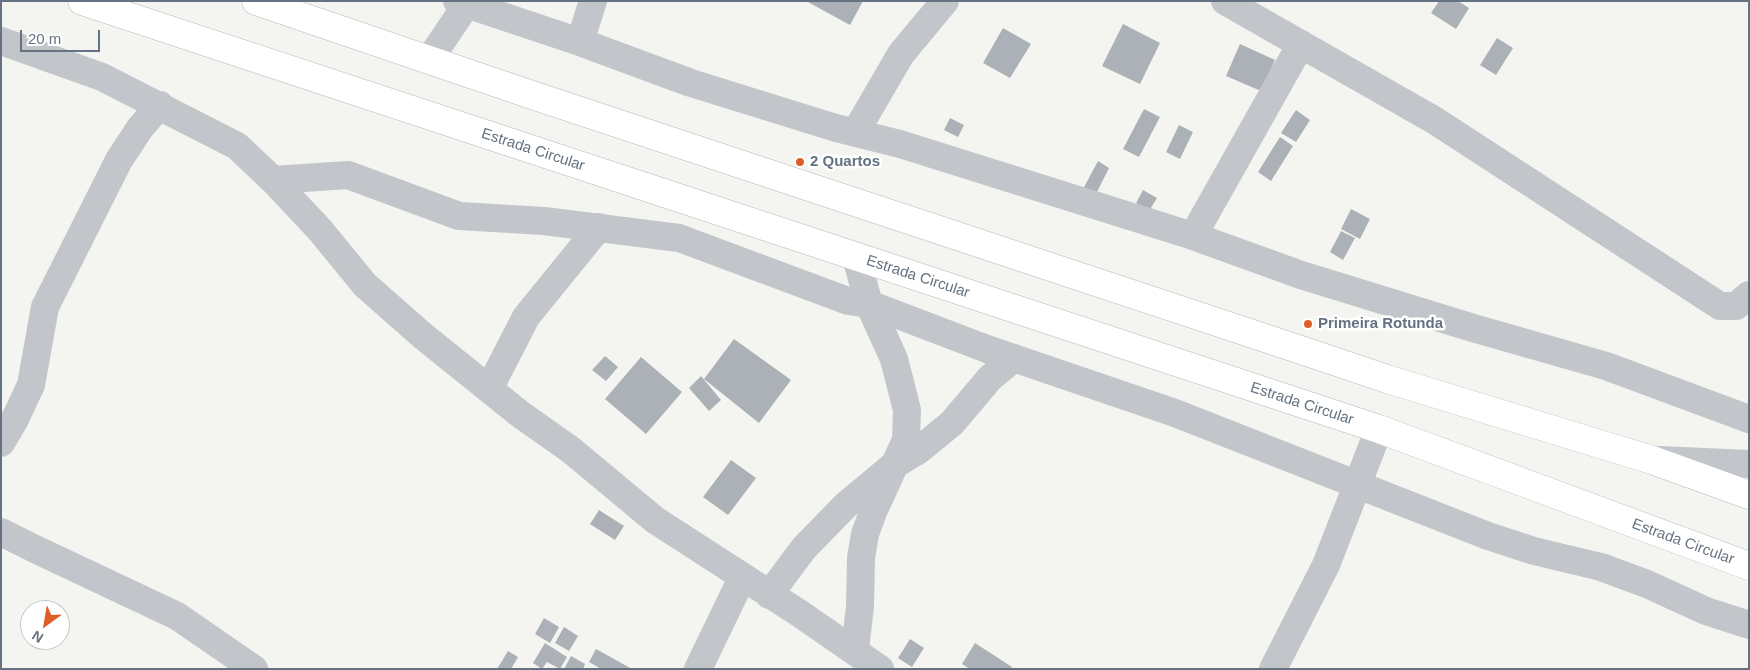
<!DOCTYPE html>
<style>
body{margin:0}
#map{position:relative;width:1750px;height:670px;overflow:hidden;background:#f4f5f1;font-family:Helvetica,sans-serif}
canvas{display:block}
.frame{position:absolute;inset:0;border:2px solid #647281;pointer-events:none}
.north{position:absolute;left:20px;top:600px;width:50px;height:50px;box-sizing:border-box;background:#fff;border:1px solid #c1c7cd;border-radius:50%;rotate:212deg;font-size:14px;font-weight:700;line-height:20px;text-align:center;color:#647281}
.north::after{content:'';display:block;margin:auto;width:18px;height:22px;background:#de5e27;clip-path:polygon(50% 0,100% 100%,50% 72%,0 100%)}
.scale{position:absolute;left:20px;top:30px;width:80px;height:22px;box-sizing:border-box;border:2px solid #647281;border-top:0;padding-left:6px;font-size:15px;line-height:18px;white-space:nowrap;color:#647281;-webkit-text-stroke:4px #fff;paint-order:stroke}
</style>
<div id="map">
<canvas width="1750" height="670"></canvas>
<div class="frame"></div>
<div class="north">N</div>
<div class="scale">20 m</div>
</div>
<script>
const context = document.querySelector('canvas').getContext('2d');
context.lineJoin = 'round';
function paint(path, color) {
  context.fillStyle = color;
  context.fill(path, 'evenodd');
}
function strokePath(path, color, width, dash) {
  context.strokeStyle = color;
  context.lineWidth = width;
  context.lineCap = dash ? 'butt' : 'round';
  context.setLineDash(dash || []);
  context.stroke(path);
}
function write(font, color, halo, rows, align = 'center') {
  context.font = font + ' Helvetica,sans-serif';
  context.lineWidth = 5;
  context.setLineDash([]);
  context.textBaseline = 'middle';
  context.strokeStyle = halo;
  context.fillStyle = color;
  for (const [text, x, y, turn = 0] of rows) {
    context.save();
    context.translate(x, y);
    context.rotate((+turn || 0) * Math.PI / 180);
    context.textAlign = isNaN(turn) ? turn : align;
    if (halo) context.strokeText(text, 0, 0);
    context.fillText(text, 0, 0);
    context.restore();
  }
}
paint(new Path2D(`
 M806 1H863L850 25Z
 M1439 1H1458L1469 8 1456 29 1431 13Z
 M1123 24 1160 43 1140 84 1102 66Z
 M1003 28 1031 44 1010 78 983 63Z
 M1497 38 1513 48 1496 75 1480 65Z
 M1240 44 1275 60 1261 91 1226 76Z
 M1144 109 1160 117 1139 157 1123 149Z
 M1296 110 1310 120 1296 142 1281 133Z
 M950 118 964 125 958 137 944 130Z
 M1179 125 1193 132 1180 159 1166 152Z
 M1280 137 1293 146 1271 181 1258 172Z
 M1098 161 1109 168 1095 196 1083 189Z
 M1143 190 1157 198 1149 211 1136 203Z
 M1351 209 1370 219 1360 239 1341 229Z
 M1341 231 1355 238 1343 260 1330 252Z
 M734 339 791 380 759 423 704 379Z
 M605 356 618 367 606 381 592 370Z
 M641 357 682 392 646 434 605 399Z
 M701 376 721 400 709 411 689 388Z
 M731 460 756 478 728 515 703 497Z
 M599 510 624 526 615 540 590 524Z
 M544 618 559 627 550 643 535 634Z
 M564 627 578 636 569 651 555 643Z
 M910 639 924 648 912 667 898 658Z
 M545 643 567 657 560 669 547 662 542 669 533 663Z
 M975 643 1012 667 1010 669H970L962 664Z
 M596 649 632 669H601L589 662Z
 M508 651 518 657 511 669H497Z
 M571 656 585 664 583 669H564Z`), '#abb1b6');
const major = new Path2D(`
 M82 1 1379 429 1749 566
 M256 1 532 95 1307 352 1387 379 1652 460 1749 495`);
strokePath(major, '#b3b7bb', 29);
strokePath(new Path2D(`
 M457 1 580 42 691 83 836 128 900 144 1193 236 1301 275 1473 328 1606 366 1749 419
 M1225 1 1434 120 1720 306H1736L1749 295
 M1 41 102 77 237 146 273 180 320 230 365 285 423 336 520 414 571 450 655 520 799 613 880 669
 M580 42 593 1
 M429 60 469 1
 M855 133 901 54 945 1
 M273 180 348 175 459 216 544 221 679 238 848 301 869 304 987 349 1175 413 1488 536 1534 551 1601 567 1647 584 1706 611 1749 625
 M1193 236 1301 44
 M489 389 526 317 599 227
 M1 443 14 421 31 385 45 307 119 160 140 128 160 105
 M1660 460 1749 464
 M1 532 35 549 177 616 254 669
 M769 595 804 548 846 505 894 465 919 450 952 423 990 378 1014 358
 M855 650 860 606 861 558 865 534 873 512 906 440 907 410 894 359 869 304 856 257
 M698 669 742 578
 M1273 669 1326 565 1379 429`), '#c2c5c9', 28);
strokePath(major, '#fff', 28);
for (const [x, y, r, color] of [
 [800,162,5,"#de5e27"],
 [1308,324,5,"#de5e27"]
]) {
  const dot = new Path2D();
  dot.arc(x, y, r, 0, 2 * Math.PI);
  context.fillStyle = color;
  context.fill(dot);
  strokePath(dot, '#fff', 2);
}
write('15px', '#647281', '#fff', [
 ["Estrada Circular",533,150,18],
 ["Estrada Circular",918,277,18],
 ["Estrada Circular",1302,404,18],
 ["Estrada Circular",1683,542,20]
]);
write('bold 15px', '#647281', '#fff', [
 ["2 Quartos",810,162],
 ["Primeira Rotunda",1318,324]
], 'left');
</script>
